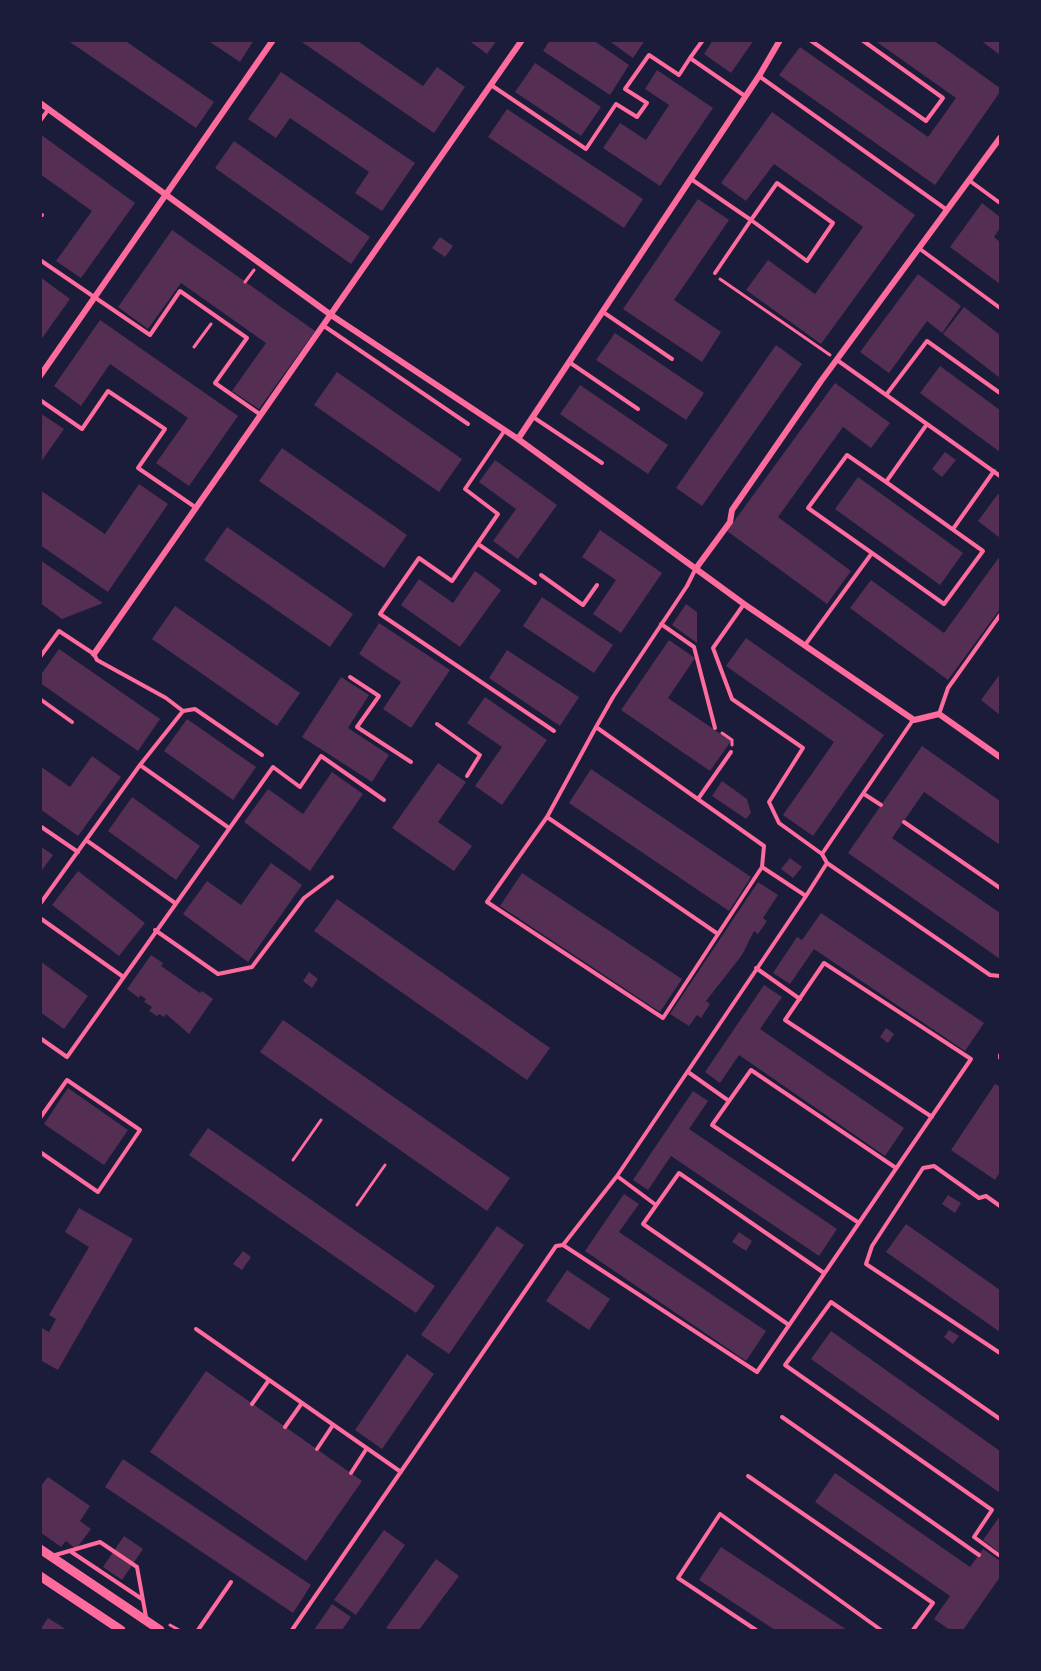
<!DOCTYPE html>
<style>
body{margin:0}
#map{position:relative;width:1041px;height:1671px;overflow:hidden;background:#1b1b3a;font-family:"Noto Sans",sans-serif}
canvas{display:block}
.frame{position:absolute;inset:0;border:42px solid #1b1b3a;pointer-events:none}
</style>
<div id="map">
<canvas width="1041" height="1671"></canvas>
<div class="frame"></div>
</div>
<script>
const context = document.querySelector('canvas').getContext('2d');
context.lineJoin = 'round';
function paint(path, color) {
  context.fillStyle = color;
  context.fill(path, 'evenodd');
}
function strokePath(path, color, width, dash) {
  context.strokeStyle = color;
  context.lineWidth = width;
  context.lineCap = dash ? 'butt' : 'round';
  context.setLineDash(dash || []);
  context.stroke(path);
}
paint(new Path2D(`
 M67 40H124L214 102 196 128Z
 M207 40H254L240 62Z
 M299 40H356L423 86 437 67 465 87 434 133Z
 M468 40H497L487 54Z
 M550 40H593L629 65 610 95 543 51Z
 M608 40H645L633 58Z
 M713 40H754L731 73 704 54Z
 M874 40H933L1000 88V92L935 185 779 75 800 47 928 137 956 98Z
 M980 40H1000V55Z
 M535 63 601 107 581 136 515 92Z
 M657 70 713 108 660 186 603 148 620 123 646 140 669 105 645 89Z
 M281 72 415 163 382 211 355 193 369 172 290 118 276 138 248 119Z
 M507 109 643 199 624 228 488 137Z
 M772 112 915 215 821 344 746 290 768 260 815 294 863 227 774 164 746 201 721 183Z
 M40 134 135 203 81 278 56 261 92 211 40 174Z
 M234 141 370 237 351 264 215 168Z
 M698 199 729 220 674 300 721 332 702 362 623 309Z
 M982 203 1000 217V228L994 237 1000 242V284L950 247Z
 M172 230 315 331 259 409 232 391 266 343 181 283 148 329 118 307Z
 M440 237 453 246 445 257 432 248Z
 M918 274 961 306 942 333 927 321 889 373 860 352Z
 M40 277 70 299 40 341Z
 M964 307 1000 335V378L943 334Z
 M100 320 238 416 189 486 156 463 188 418 110 364 81 406 54 386Z
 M615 333 704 393 686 420 596 360Z
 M776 345 802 364 702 506 676 488Z
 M940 366 1000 410V452L920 393Z
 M337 372 462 459 439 492 314 405Z
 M835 383 890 423 871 448 843 427 778 517 851 571 827 604 727 531Z
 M580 385 668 445 648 474 560 414Z
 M40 413 64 429 40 463Z
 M282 448 407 535 384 568 259 481Z
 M945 452 956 460 942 477 932 469Z
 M495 460 557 505 518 559 493 541 516 509 479 482Z
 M858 477 963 553 940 585 835 509Z
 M139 484 168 504 108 592 40 545V490L105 534Z
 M998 494 1000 495V538L978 521Z
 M227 527 353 614 330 647 204 560Z
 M600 530 662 573 621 633 593 614 616 580 582 557Z
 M1000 556V609L948 680 850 608 871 580 944 633Z
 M40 560 103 603 62 619 40 603Z
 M475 571 501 590 460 647 401 605 419 579 453 603Z
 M542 597 613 645 594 673 523 626Z
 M686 604 697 612V643L672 625Z
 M175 606 300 693 277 726 152 639Z
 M379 623 450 670 411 728 383 709 401 682 359 654Z
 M746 638 884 735 813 836 783 815 834 742 726 666Z
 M669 640 695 658 668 698 731 741 710 771 621 710Z
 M59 649 160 719 138 751 40 683V676Z
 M507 650 579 697 560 726 489 678Z
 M1000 674V715L981 700Z
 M341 677 369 695 348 728 389 755 372 782 302 737Z
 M485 697 547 740 502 805 475 786 502 747 467 723Z
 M187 719 256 767 233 800 164 751Z
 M922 746 1000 801V845L924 792 892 838 1000 913V959L848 853Z
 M92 756 121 777 78 836 40 809V766L70 787Z
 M438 763 466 782 438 822 472 846 454 871 392 828Z
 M591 769 751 877 729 911 569 803Z
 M332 772 363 794 310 871 244 822 268 789 303 814Z
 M722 781 747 799 751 813 746 819 712 796Z
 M132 797 200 846 176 880 108 831Z
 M40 846 53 855 40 873Z
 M790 858 802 867 793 878 781 869Z
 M271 863 302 885 248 962 183 914 207 881 241 905Z
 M78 871 145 923 119 956 52 905Z
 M522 873 682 979 660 1012 500 906Z
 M758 882 778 895 763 918 767 921 758 934 754 931 742 955 706 1001 710 1004 701 1018 697 1015 689 1026 670 1014Z
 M337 899 550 1048 527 1080 314 931Z
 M821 913 984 1023 965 1051 814 949 790 984 773 973 797 937 802 940Z
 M151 955 163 963 161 966 200 993 202 991 213 999 189 1034 166 1014 164 1017 159 1014 157 1016 149 1011 152 1007 144 1002 146 999 140 995 139 998 127 989Z
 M40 961 88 996 64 1029 40 1012Z
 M309 972 318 979 312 988 303 981Z
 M764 985 782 997 760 1029 904 1128 885 1156 739 1055 720 1083 705 1072Z
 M283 1020 510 1178 487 1211 260 1052Z
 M886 1028 894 1034 888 1043 880 1037Z
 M995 1084 1000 1087V1172L995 1180 951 1150Z
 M68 1088 128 1130 104 1165 44 1124Z
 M693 1091 708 1101 689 1129 837 1229 819 1256 671 1156 648 1190 633 1180Z
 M208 1128 435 1286 416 1313 189 1155Z
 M624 1194 639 1204 619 1232 766 1331 746 1361 585 1251Z
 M948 1195 961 1203 955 1213 942 1204Z
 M79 1208 133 1239 58 1370 40 1360V1327L49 1332 56 1319 49 1315 89 1247 65 1232Z
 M906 1224 1000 1290V1332L886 1252Z
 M497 1226 524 1245 449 1354 421 1335Z
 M739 1232 752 1241 746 1251 732 1242Z
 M243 1251 251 1257 242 1270 233 1264Z
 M567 1270 610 1299 589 1330 546 1301Z
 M949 1330 959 1336 953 1344 944 1337Z
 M831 1331 1000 1451V1493L811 1359Z
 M407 1354 434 1374 382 1449 355 1430Z
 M206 1371 362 1481 306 1561 150 1452Z
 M123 1459 311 1585 293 1613 105 1487Z
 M835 1473 970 1567 983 1549 1000 1561V1577L963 1630H950L934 1619 950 1596 815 1502Z
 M48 1477 90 1506 80 1521 91 1529 76 1549 66 1541 61 1547 40 1532V1487Z
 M1000 1516V1553L983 1540Z
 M384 1530 405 1545 356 1615 334 1600Z
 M124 1536 143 1549 122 1580 103 1567Z
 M721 1547 847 1630H775L699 1580Z
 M436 1559 459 1576 419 1630H389L386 1628Z
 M332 1604 351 1617 342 1630H314Z
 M48 1618 64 1628 63 1630H40Z`), '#542f53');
strokePath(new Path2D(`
 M720 279 830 355
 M245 282 254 270
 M194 347 211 324
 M722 733 732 740V745
 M293 1160 321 1120
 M357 1205 385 1165
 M170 1625 179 1630`), '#ff6b9d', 3);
strokePath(new Path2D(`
 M703 40 690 58 745 96
 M810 40 926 121 943 98 862 40
 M759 76 947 210
 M491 85 586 149 616 104 637 117 647 103 625 89 649 55 679 75 690 58
 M40 121 48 110
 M691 179 751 220 777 183 833 223 807 261 751 220 715 273
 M970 181 1000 203
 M40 214 42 215
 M920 249 1000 308
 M40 260 150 335 180 291 247 338 215 383 261 415
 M603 312 672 359
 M324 326 468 424
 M837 360 1000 476
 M569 362 638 409
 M886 395 927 341 1000 393
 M40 400 82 429 108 391 165 429 138 468 195 507
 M533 417 602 463
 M505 430 465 489 498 514 452 581 419 558 380 614 554 731
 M953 529 994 471
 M478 544 535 583
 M872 553 944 604 983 551 886 482
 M541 575 583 605 597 585
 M744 604 713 648 732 699 803 748 769 802 779 823 822 854
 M661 624 694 647 715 728
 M805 645 872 553 808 508 847 455 886 482 927 424
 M40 657 59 631 94 654 97 660 166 698 183 711
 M350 677 379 696 357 727 411 762
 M40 699 72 722
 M939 714 948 688 1000 615
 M437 724 480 755 467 776
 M596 727 547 817 487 902 663 1018 762 867 764 846 596 727 613 697 687 586 696 568
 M140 765 229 828
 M864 794 881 805
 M698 799 731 752
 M547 817 718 934
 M904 822 1000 888
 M40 826 78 852
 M86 840 175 903
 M827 863 990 975 1000 976
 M762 867 806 896
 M40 904 140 765 183 711 195 709 262 755
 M40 918 122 976
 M155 930 218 974 252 967 304 898 332 877
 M756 968 800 999
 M40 1038 67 1057 273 767 300 787 321 756 384 800
 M1000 1055V1058
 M688 1072 729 1101
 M40 1118 67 1080 140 1130 98 1192 40 1152
 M617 1176 656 1205
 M1000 1206 986 1196 979 1198 934 1166 923 1168 872 1246 866 1264 1000 1353
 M859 1223 712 1125 751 1070 896 1168
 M563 1245 757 1372 971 1059 824 963 785 1020 932 1117
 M789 1325 643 1224 679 1173 824 1273
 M196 1329 401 1472
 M252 1404 269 1380
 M782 1417 979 1555
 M1000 1419 831 1302 785 1365 992 1510 974 1537 1000 1556
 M285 1427 302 1403
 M317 1449 333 1425
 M351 1473 367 1448
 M748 1476 933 1603 913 1630
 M70 1551 142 1599
 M52 1556 100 1542 137 1567 146 1617
 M198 1630 231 1582
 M292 1630 556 1246 563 1245 617 1176 806 896 827 863 822 854 913 720
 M756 1630 678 1578 720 1514 881 1630`), '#ff6b9d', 4);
strokePath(new Path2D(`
 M40 103 331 315 518 439 744 604 914 720 939 714 1000 757
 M40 376 273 40
 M518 439 759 76 780 40
 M697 567 730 522 732 510 821 381 1000 138
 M94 654 522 40`), '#ff6b9d', 6);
strokePath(new Path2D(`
 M40 1549 160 1630
 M40 1576 121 1630`), '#ff6b9d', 9);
</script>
